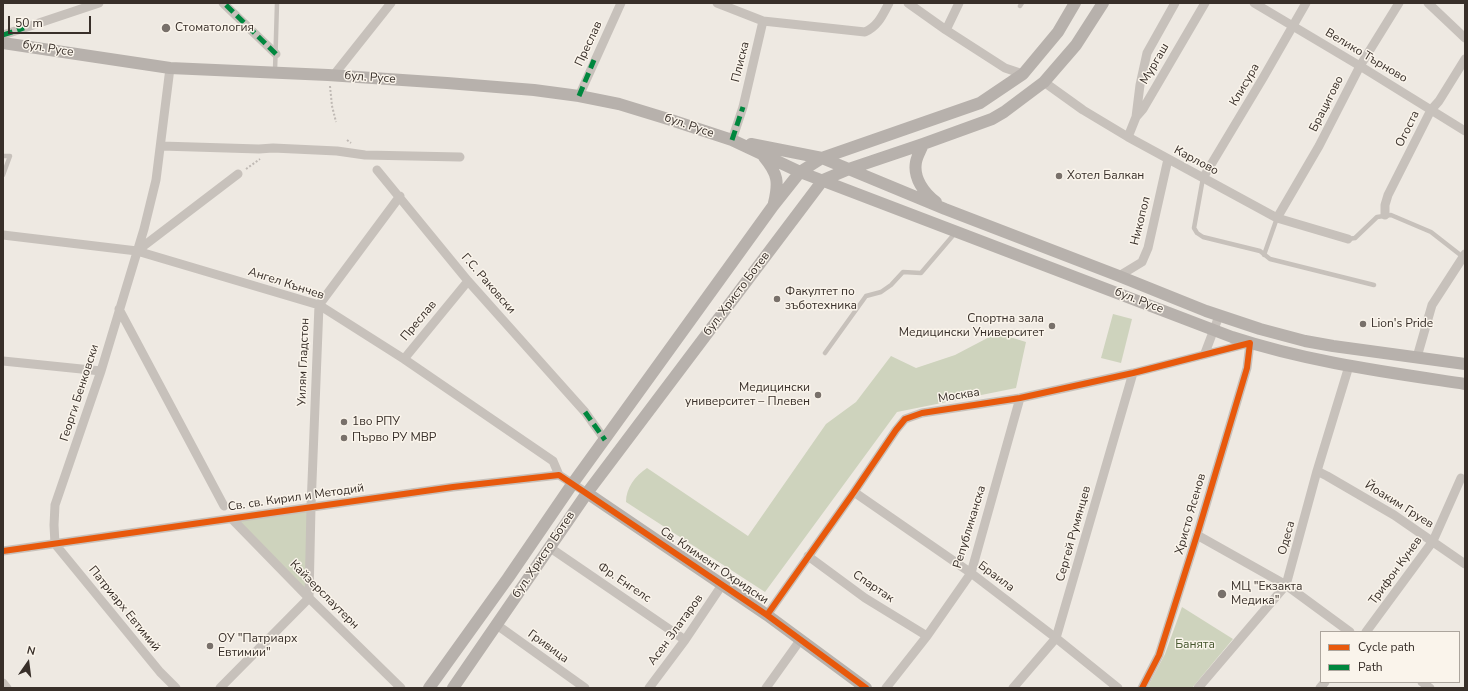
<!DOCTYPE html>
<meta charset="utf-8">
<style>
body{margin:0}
#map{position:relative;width:1468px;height:691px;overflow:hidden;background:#eee9e2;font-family:"Nunito Sans",sans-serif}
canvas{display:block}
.frame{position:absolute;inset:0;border:4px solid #382f29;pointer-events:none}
.legend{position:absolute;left:1320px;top:631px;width:140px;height:52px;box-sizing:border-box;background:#faf4eb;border:1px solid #aca59d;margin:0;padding:5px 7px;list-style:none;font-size:12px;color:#382f29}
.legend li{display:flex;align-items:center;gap:8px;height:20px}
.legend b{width:20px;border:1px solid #aca59d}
.north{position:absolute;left:8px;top:643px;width:40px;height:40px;-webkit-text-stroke:3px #faf4eb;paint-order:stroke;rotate:14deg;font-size:11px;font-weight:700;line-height:16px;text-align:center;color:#382f29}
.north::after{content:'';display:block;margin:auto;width:14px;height:18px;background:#382f29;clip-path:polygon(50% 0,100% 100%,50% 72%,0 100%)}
.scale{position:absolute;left:8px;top:16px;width:83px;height:18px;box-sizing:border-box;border:2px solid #382f29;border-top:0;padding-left:5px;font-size:12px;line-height:14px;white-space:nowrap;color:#382f29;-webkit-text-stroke:3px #faf4eb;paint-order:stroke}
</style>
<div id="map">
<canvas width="1468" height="691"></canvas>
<div class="frame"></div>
<ul class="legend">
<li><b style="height:5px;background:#e8590c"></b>Cycle path</li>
<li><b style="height:5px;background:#00873e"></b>Path</li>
</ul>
<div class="north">N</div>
<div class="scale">50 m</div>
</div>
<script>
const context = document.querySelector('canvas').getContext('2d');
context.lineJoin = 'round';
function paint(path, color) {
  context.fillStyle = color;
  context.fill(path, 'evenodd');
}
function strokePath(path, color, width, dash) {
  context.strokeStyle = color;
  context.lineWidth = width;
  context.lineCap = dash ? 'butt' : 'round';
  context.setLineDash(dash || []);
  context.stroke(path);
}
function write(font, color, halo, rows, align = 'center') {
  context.font = font + ' "Nunito Sans",sans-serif';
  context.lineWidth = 3;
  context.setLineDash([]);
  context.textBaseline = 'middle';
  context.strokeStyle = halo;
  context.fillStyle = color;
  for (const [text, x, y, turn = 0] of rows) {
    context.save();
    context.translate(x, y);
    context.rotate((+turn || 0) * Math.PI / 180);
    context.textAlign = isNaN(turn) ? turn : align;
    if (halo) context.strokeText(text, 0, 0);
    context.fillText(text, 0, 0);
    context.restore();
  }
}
paint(new Path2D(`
 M1113 314 1132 319 1121 363 1101 358Z
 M997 333 1026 342 1016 388 897 412 765 592 626 502C626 488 635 476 647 468L748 536 826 424 856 402 891 356 916 368 955 355Z
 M311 507 309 598 232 519Z
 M1182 607 1233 639 1192 688H1147L1165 654Z`), '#ced3bd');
strokePath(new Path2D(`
 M330 86 332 106 336 122
 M347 140 351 143
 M246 169 260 159`), '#bfb9b4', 2, [2, 2]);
strokePath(new Path2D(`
 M1020 6 1022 3
 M275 71 277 3
 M3 156H10L3 175
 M1203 178 1194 228 1197 233 1203 237 1260 251 1270 259 1374 285
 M1348 239 1355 238 1377 217 1391 215 1431 232 1463 257
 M1264 255 1277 218
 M825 353 866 296 881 292 891 285 903 272 921 273 956 232`), '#c7c1bb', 4.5);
strokePath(new Path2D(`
 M223 3 276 54
 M717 3 763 21 865 32C878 26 882 16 889 3
 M908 3 946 30 1005 68 1023 74
 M1254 3 1360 66 1465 131
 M1428 3 1465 38
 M946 30 959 3
 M3 35 99 3
 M170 68 156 180 144 229 101 371 55 505 54 525 55 544 160 672 176 688
 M333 76 391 3
 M1044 82 1083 110 1128 137 1277 218 1348 239
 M579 96 621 3
 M1136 117 1140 85 1147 53 1175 3
 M1128 137 1136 117 1143 109 1205 3
 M732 140 743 107 763 21
 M161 146 259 149 273 148 337 151 365 155 460 157
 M377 170 468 281 585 412 605 440
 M1203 178 1263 78 1306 3
 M1385 215V205L1388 195 1431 110 1439 101 1465 59
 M1277 218 1319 146 1360 66 1399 3
 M3 235 137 251 319 305 404 359 553 461 559 475
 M137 251 238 174
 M1119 276 1142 262 1148 248 1168 159
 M119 309 224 506
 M1205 353 1219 316
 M1417 357 1432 305 1465 254
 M404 359 468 281
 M3 361 101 371
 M1317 471 1327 476 1394 515 1465 564
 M854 492 971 573 1056 638 1118 688
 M232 519 309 598 401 688
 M1197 535 1286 585 1350 632
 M549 547 685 640
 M3 551 453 487 559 475 587 493
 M808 556 865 598 927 636
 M767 615 854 492 896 430 905 419 922 413 1020 398 1133 373 1250 343 1247 368 1197 535 1159 655 1142 688
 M497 625 585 688
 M1366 632 1433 541 1461 478
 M1422 682 1430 688
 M3 683 7 688
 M220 688 309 598 311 507 319 305 400 196
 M649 688 685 640 722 585
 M766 688 801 639
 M886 688 927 636 971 573 1020 398
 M1013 688 1056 638 1133 373
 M1198 688 1286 585 1317 471 1349 366
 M1320 688 1325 682`), '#c7c1bb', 9);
strokePath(new Path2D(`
 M3 43 170 68 328 75 447 83 534 90 579 96 619 104 668 119 732 140 800 172 1232 337C1308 362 1386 372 1465 384
 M751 144 822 158 945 209 1119 276 1206 311 1260 329 1305 341 1333 346 1465 364
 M923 144C921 150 917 156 916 162 913 178 924 193 936 202
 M764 157C778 174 779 182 774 203
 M587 493 767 615 866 688
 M429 688 508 578 573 483 773 206 800 172 822 158 980 103 1023 74 1058 32 1075 3
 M453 688 587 493 823 180 849 169 923 144 992 119 1004 112 1044 82 1076 45 1103 3`), '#b7b1ac', 12);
strokePath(new Path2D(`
 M226 5 276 54
 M3 35 24 28
 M579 96 594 60
 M732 140 743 107
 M585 412 605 440`), '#00873e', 5, [10, 5]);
strokePath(new Path2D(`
 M3 551 453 487 559 475 767 615 866 688
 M767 615 854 492 896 430 905 419 922 413 1020 398 1133 373 1250 343 1247 368 1197 535 1159 655 1142 688`), '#e8590c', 6);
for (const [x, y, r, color] of [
 [166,28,5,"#78706a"],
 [1059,176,4,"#78706a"],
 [777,299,4,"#78706a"],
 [1363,324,4,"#78706a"],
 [1052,326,4,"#78706a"],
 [818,395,4,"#78706a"],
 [344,422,4,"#78706a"],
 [344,438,4,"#78706a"],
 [1222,594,5,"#78706a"],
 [210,646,4,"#78706a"]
]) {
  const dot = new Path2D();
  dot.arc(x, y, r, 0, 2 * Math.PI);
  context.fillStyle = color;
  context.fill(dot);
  strokePath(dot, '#faf4eb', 1.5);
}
write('12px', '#382f29', '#faf4eb', [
 ["Стоматология",175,28],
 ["Хотел Балкан",1067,176],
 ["Факултет по",785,292],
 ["зъботехника",785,306],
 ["Спортна зала",1044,319,"right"],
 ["Медицински Университет",1044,333,"right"],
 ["Lion's Pride",1371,324],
 ["Медицински",810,388,"right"],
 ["университет – Плевен",810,402,"right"],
 ["1во РПУ",352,422],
 ["Първо РУ МВР",352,438],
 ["МЦ \"Екзакта",1231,587],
 ["Медика\"",1231,601],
 ["ОУ \"Патриарх",218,639],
 ["Евтимии\"",218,653]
], 'left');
write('12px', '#382f29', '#faf4eb', [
 ["Преслав",589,44,-65],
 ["бул. Русе",48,49,9],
 ["Велико Търново",1366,56,31],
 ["Плиска",741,62,-76],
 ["Мургаш",1155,64,-60],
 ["бул. Русе",370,78,4],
 ["Клисура",1245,85,-60],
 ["Брацигово",1327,104,-63],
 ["бул. Русе",689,126,19],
 ["Огоста",1408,129,-64],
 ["Карлово",1196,161,28],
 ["Никопол",1141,221,-76],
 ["Ангел Кънчев",286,284,18],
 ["Г.С. Раковски",488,284,49],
 ["бул. Христо Ботев",737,294,-53],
 ["бул. Русе",1139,301,21],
 ["Преслав",419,321,-50],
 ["Уилям Гладстон",304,362,-88],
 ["Георги Бенковски",80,393,-72],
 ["Москва",959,396,-9],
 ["Св. св. Кирил и Методий",296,498,-8],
 ["Йоаким Груев",1399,505,32],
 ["Христо Ясенов",1191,514,-74],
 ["Републиканска",970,527,-73],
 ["Сергей Румянцев",1074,534,-74],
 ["Одеса",1287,538,-75],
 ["бул. Христо Ботев",544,555,-56],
 ["Св. Климент Охридски",714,566,34],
 ["Трифон Кунев",1396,571,-54],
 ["Браила",996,577,37],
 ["Фр. Енгелс",624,583,34],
 ["Спартак",873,587,34],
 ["Кайзерслаутерн",324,595,45],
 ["Патриарх Евтимий",124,609,51],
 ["Асен Златаров",676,630,-54],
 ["Гривица",548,647,36]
]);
write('12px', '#45562d', '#faf4eb', [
 ["Банята",1195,645]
]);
</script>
